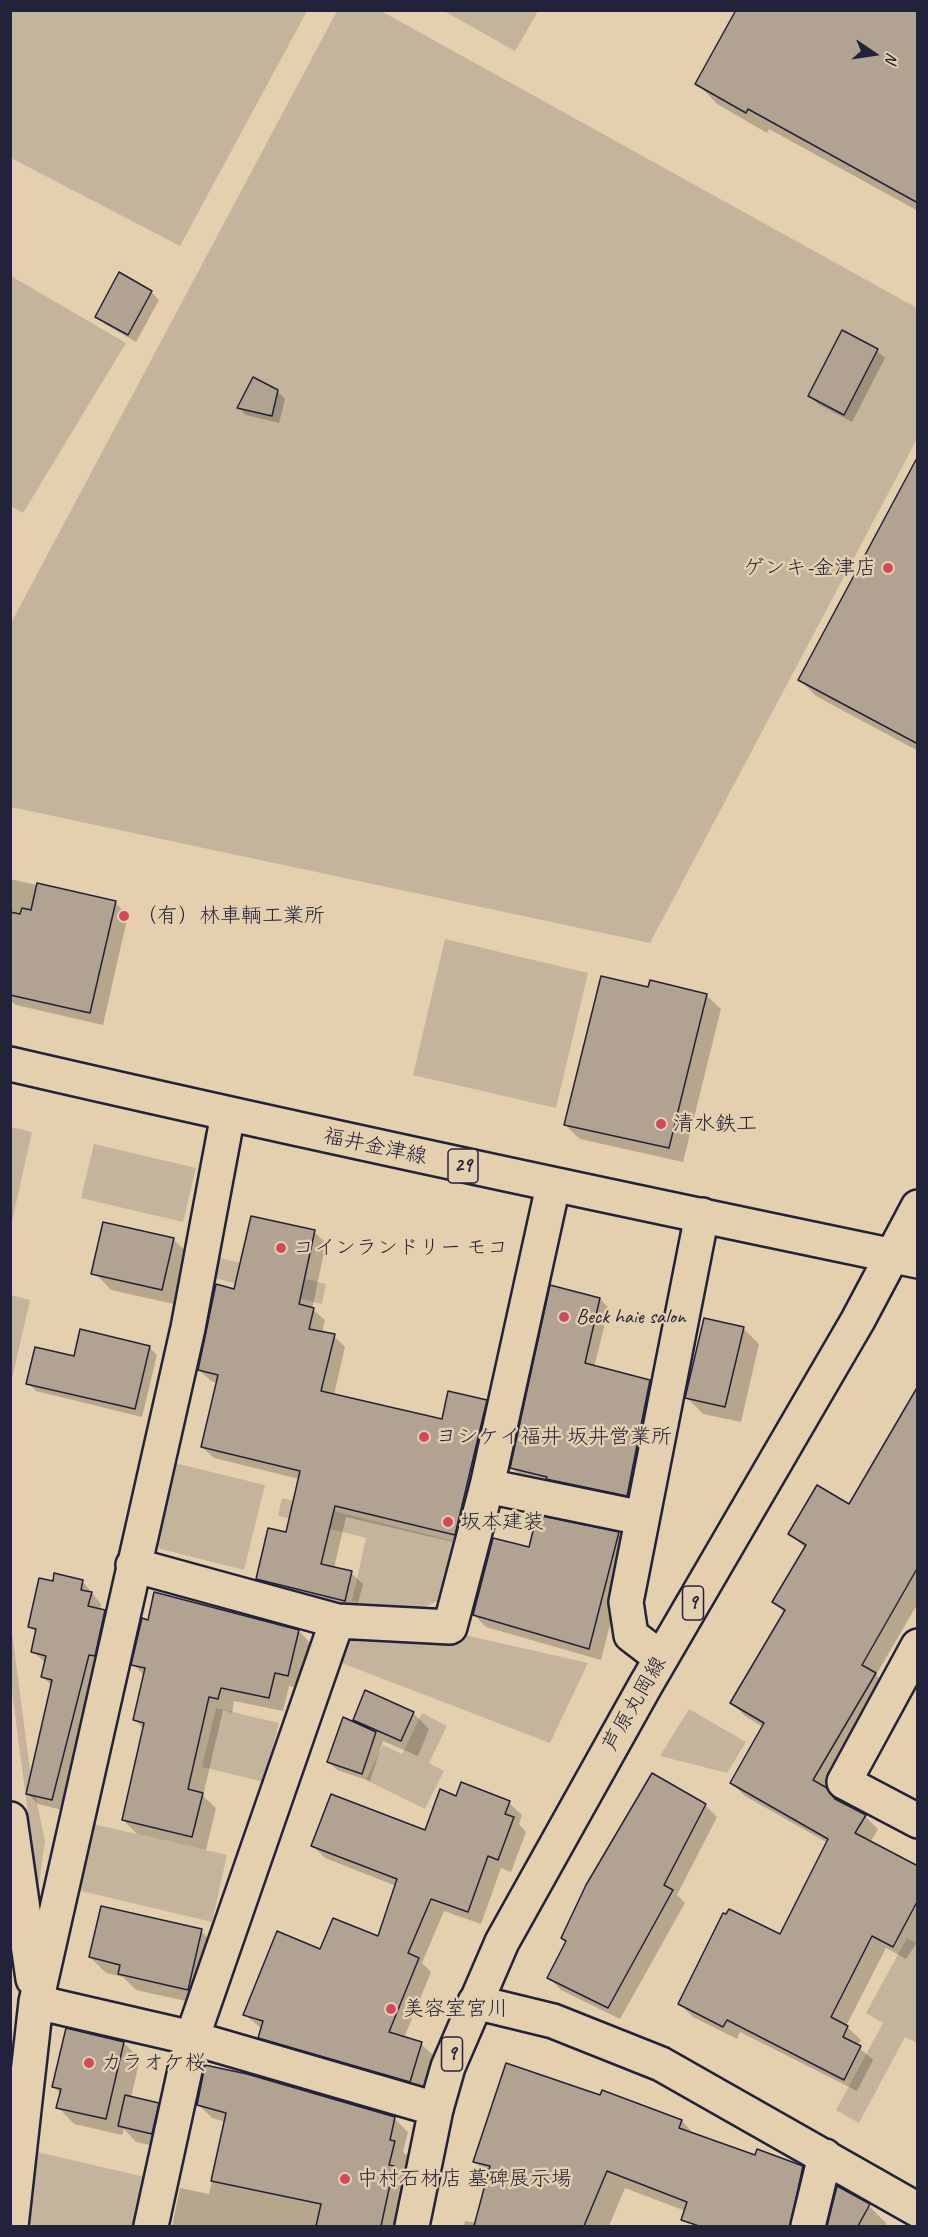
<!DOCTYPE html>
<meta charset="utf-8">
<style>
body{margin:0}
#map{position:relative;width:928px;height:2237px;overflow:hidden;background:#e4d0af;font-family:Caveat,sans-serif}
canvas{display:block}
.frame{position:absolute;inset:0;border:12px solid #22223b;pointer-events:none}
.north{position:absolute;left:844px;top:24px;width:60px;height:60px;-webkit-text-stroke:4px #e4d0af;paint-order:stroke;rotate:103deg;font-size:16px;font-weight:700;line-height:24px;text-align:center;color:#22223b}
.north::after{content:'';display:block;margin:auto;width:21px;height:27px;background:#22223b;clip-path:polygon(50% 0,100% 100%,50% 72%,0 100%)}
</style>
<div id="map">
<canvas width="928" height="2237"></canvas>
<div class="frame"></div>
<div class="north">N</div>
</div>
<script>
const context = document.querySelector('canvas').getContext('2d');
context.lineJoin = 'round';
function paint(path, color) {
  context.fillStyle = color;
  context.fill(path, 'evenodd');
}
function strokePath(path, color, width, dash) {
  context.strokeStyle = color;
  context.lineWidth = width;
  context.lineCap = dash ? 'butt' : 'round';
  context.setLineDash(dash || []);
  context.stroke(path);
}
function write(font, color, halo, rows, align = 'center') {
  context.font = font + ' Caveat,"Klee One",sans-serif';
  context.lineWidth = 5;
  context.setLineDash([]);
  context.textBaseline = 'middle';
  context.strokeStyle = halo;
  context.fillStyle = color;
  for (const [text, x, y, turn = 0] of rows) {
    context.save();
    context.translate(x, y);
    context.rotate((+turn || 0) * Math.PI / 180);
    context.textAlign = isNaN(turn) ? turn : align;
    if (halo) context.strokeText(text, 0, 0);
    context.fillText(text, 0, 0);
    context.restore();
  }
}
paint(new Path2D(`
 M10 11 11 10 307 11 180 246 11 158Z
 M337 11H381L917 308V439L650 943 11 807V623Z
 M444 11 538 10V11L515 51Z
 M11 276 126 343 23 513 11 506Z
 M445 939 588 973 556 1108 413 1075Z
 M11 1127 32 1132 11 1226 10 1127Z
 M94 1144 196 1168 183 1222 81 1198Z
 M220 1258 326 1284 322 1304 214 1278Z
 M11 1295 30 1300 11 1383 10 1295Z
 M166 1461 265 1485 244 1570 161 1549 149 1536Z
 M282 1498 461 1543 448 1595C405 1620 398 1613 352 1601L366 1538 278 1516Z
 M10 1617 30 1770 45 1841 38 1891 11 1683Z
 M353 1633 469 1636 588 1663 550 1743 339 1662Z
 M216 1708 279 1723 264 1782 202 1767Z
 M689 1709 746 1742 727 1773 660 1756Z
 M422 1713 447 1726 429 1763 444 1771 425 1809 366 1780 383 1745 402 1754Z
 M93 1824 227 1855 212 1922 77 1890Z
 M907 1938 917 1943V2043L905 2037 859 2123 836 2110 883 2023 866 2013Z
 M33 2151 153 2179 142 2226H39L25 2223Z`), '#c5b49c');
paint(new Path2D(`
 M918 10V211L769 129 767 133 717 104 697 83Z
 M151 292 159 300 136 342 105 324 97 316Z
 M877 351 885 358 852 422 818 404 810 396Z
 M277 391 285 399 279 423 246 415 238 407Z
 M918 460V751L816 696 800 680Z
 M10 879 115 903 128 915 103 1025 16 1005 10 1000Z
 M649 989 706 995 721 1009 683 1162 580 1139 565 1125Z
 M314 1232 326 1243 312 1309 325 1320 322 1333 334 1336 345 1347 334 1395 443 1421 486 1401 498 1412 466 1545 346 1517 334 1568 351 1573 363 1584 356 1611 269 1590 258 1579 287 1534 299 1479 214 1458 202 1447 218 1383 211 1381 199 1370 236 1291Z
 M173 1239 190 1255 178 1305 111 1290 95 1273Z
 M600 1299 609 1308 594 1367 650 1382 659 1391 636 1504 521 1477 512 1468Z
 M743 1328 759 1344 741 1422 703 1414 687 1398Z
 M149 1347 157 1355 142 1417 36 1391 28 1383Z
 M618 1534 630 1546 601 1660 486 1627 474 1615 530 1549Z
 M790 1534 918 1548V1603L876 1675 888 1687 828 1791 840 1803 865 1816 878 1829 870 1843 918 1869V1941L906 1959 886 1948 846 2026 861 2040 857 2046 873 2060 857 2091 740 2032 737 2039 693 2017 680 2004 781 1936 828 1843 745 1796 732 1783 763 1727 745 1716 732 1703 785 1613 774 1602 806 1549Z
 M82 1581 101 1604 100 1610 115 1621 99 1664 62 1810 38 1804 27 1793 52 1686 43 1677 46 1663 33 1652 37 1634 29 1626 54 1583Z
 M299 1631 313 1646 302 1689 289 1686 283 1711 234 1701 232 1713 223 1710 203 1796 216 1808 206 1850 137 1834 123 1820 144 1729 135 1720 145 1676 133 1664Z
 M413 1713 429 1729 418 1756 383 1741 370 1781 337 1770 329 1762 362 1727 355 1720Z
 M457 1798 509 1803 522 1815 519 1824 526 1832 511 1872 501 1868 481 1924 444 1911 422 1963 431 1972 404 2038 421 2044 434 2056 423 2094 272 2050 260 2037 262 2029 245 2015 321 1951 378 1938 396 1886 325 1858 312 1845 426 1832Z
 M705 1805 717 1817 677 1895 685 1903 620 2019 561 1990 549 1978 567 1942 563 1938Z
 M201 1931 217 1947 204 2005 136 1990 123 1977 106 1973 90 1957Z
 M124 2043 140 2059 131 2098 158 2104 174 2121 168 2149 136 2142 124 2129 122 2135 74 2124 58 2107 61 2094 54 2087Z
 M602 2092 682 2121 696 2136 756 2157 802 2168 821 2186 811 2226H725L625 2188 609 2226H464L465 2221 477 2223 489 2176 475 2162 601 2097Z
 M198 2104 394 2118 408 2132 403 2152 408 2156 402 2177 407 2181 397 2226H172L180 2188 209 2194 226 2122 212 2118Z
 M838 2188 869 2206 887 2224 886 2226H827Z`), '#0003');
const building = new Path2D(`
 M736 10H918V203L748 109 746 113 695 84Z
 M119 272 152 291 128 335 95 317Z
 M842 330 878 349 844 415 808 396Z
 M253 377 278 390 272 416 237 408Z
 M918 456V744L798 680Z
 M37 883 116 901 90 1013 10 995V912L20 914 22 908 31 910Z
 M601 976 648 987 650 980 707 994 669 1148 564 1125Z
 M251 1216 315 1230 299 1304 314 1308 309 1329 335 1334 321 1391 442 1419 448 1391 487 1400 455 1535 335 1506 321 1564 352 1571 345 1601 256 1579 268 1528 286 1532 300 1471 201 1447 218 1375 198 1370 212 1303 216 1284 234 1289Z
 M103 1222 174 1238 162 1290 91 1274Z
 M550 1285 600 1298 585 1363 650 1380 627 1496 546 1479 547 1477 510 1468Z
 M704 1318 744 1327 725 1407 685 1398Z
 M80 1329 150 1346 135 1409 26 1384 35 1347 74 1356Z
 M918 1386V1567L862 1665 876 1673 813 1780 827 1788 835 1799 866 1815 855 1833 918 1866V1900L893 1947 872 1936 831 2017 848 2026 843 2037 861 2046 844 2080 727 2020 723 2027 678 2004 723 1913 726 1914 729 1909 780 1934 828 1839 730 1783 764 1723 730 1703 785 1610 772 1602 806 1545 788 1534 817 1485 849 1504Z
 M537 1515 619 1532 589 1649 473 1615 493 1538 529 1547Z
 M54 1573 83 1580 81 1590 92 1592 88 1606 105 1610 95 1656 89 1655 52 1800 26 1794 52 1680 41 1677 46 1656 31 1652 36 1629 28 1627 39 1578 53 1581Z
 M154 1592 299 1630 288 1676 275 1673 269 1698 221 1688 218 1699 209 1697 188 1789 203 1793 192 1837 122 1820 144 1723 133 1720 145 1668 131 1665 142 1618 148 1620Z
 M365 1690 414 1712 401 1741 353 1720Z
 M343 1717 376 1732 362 1774 327 1762Z
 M652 1773 706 1804 664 1885 673 1890 608 2008 547 1978 566 1941 561 1938 586 1885Z
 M461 1782 510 1801 505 1814 514 1817 498 1860 488 1856 468 1912 431 1899 408 1953 419 1958 389 2032 422 2042 410 2082 258 2038 263 2021 243 2015 277 1931 320 1949 333 1918 378 1936 397 1879 311 1846 331 1794 425 1830 440 1789 456 1796Z
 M101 1906 202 1929 188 1990 118 1974 120 1965 89 1957Z
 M66 2028 124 2042 106 2119 56 2108 61 2089 52 2087Z
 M506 2063 600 2095 602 2090 682 2120 679 2128 755 2155 757 2149 803 2166 790 2226H699L681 2220 687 2202 607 2171 584 2226H474L490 2166 473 2162Z
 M205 2065 247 2074 395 2117 390 2140 395 2141 389 2165 394 2166 381 2226H316L321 2204 211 2181 226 2113 197 2105Z
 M125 2095 159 2103 152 2134 118 2126Z
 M837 2186 870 2204 858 2226H827Z`);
paint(building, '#b1a291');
strokePath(building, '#22223b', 1.5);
const minor = new Path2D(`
 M487 1486 642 1518
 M133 1565 337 1621 192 2038 151 2226
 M337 1621 450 1627 487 1486 553 1186
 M918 1646 844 1782 918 1821
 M661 1658 631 1635 626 1602 702 1215
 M10 1819 33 1979
 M36 2002 192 2038 436 2109
 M475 2002 553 2021 661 2064 918 2210
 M11 2226 36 2002 188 1328 228 1114
 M808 2226 825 2156`);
const major = new Path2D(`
 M10 1064C312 1134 615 1198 918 1261
 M412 2226 436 2109 448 2067 502 1942 645 1686 858 1320 918 1207`);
strokePath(minor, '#22223b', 38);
strokePath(major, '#22223b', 38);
strokePath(minor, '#e4d0af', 33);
strokePath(major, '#e4d0af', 33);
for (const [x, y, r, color] of [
 [888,568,6,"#d1495b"],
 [124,916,6,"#d1495b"],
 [661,1124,6,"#d1495b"],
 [281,1248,6,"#d1495b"],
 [564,1317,6,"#d1495b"],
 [424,1437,6,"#d1495b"],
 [448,1522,6,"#d1495b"],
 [391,2009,6,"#d1495b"],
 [89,2063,6,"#d1495b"],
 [345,2179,6,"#d1495b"]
]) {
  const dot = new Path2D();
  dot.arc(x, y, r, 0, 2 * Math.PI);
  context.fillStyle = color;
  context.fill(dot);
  strokePath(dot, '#e4d0af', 2);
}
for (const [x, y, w] of [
 [463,1166,30],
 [693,1603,21],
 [452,2054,21]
]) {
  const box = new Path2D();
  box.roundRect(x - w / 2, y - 17, w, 34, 4.5);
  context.fillStyle = '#e4d0af';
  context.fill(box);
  strokePath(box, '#22223b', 1.5);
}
write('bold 20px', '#22223b', null, [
 ["29",463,1166],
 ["9",693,1603],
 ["9",452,2054]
]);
write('21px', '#22223b', '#e4d0af', [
 ["ゲンキ-金津店",876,568,"right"],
 ["（有）林車輌工業所",136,916],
 ["清水鉄工",673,1124],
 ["コインランドリー モコ",293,1248],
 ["Beck haie salon",576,1317],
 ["ヨシケイ福井 坂井営業所",436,1437],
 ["坂本建装",460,1522],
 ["美容室宮川",403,2009],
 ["カラオケ桜",101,2063],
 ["中村石材店 墓碑展示場",357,2179]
], 'left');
write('21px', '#22223b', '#e4d0af', [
 ["福井金津線",375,1147,12],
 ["芦原丸岡線",635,1704,-60]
]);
</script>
